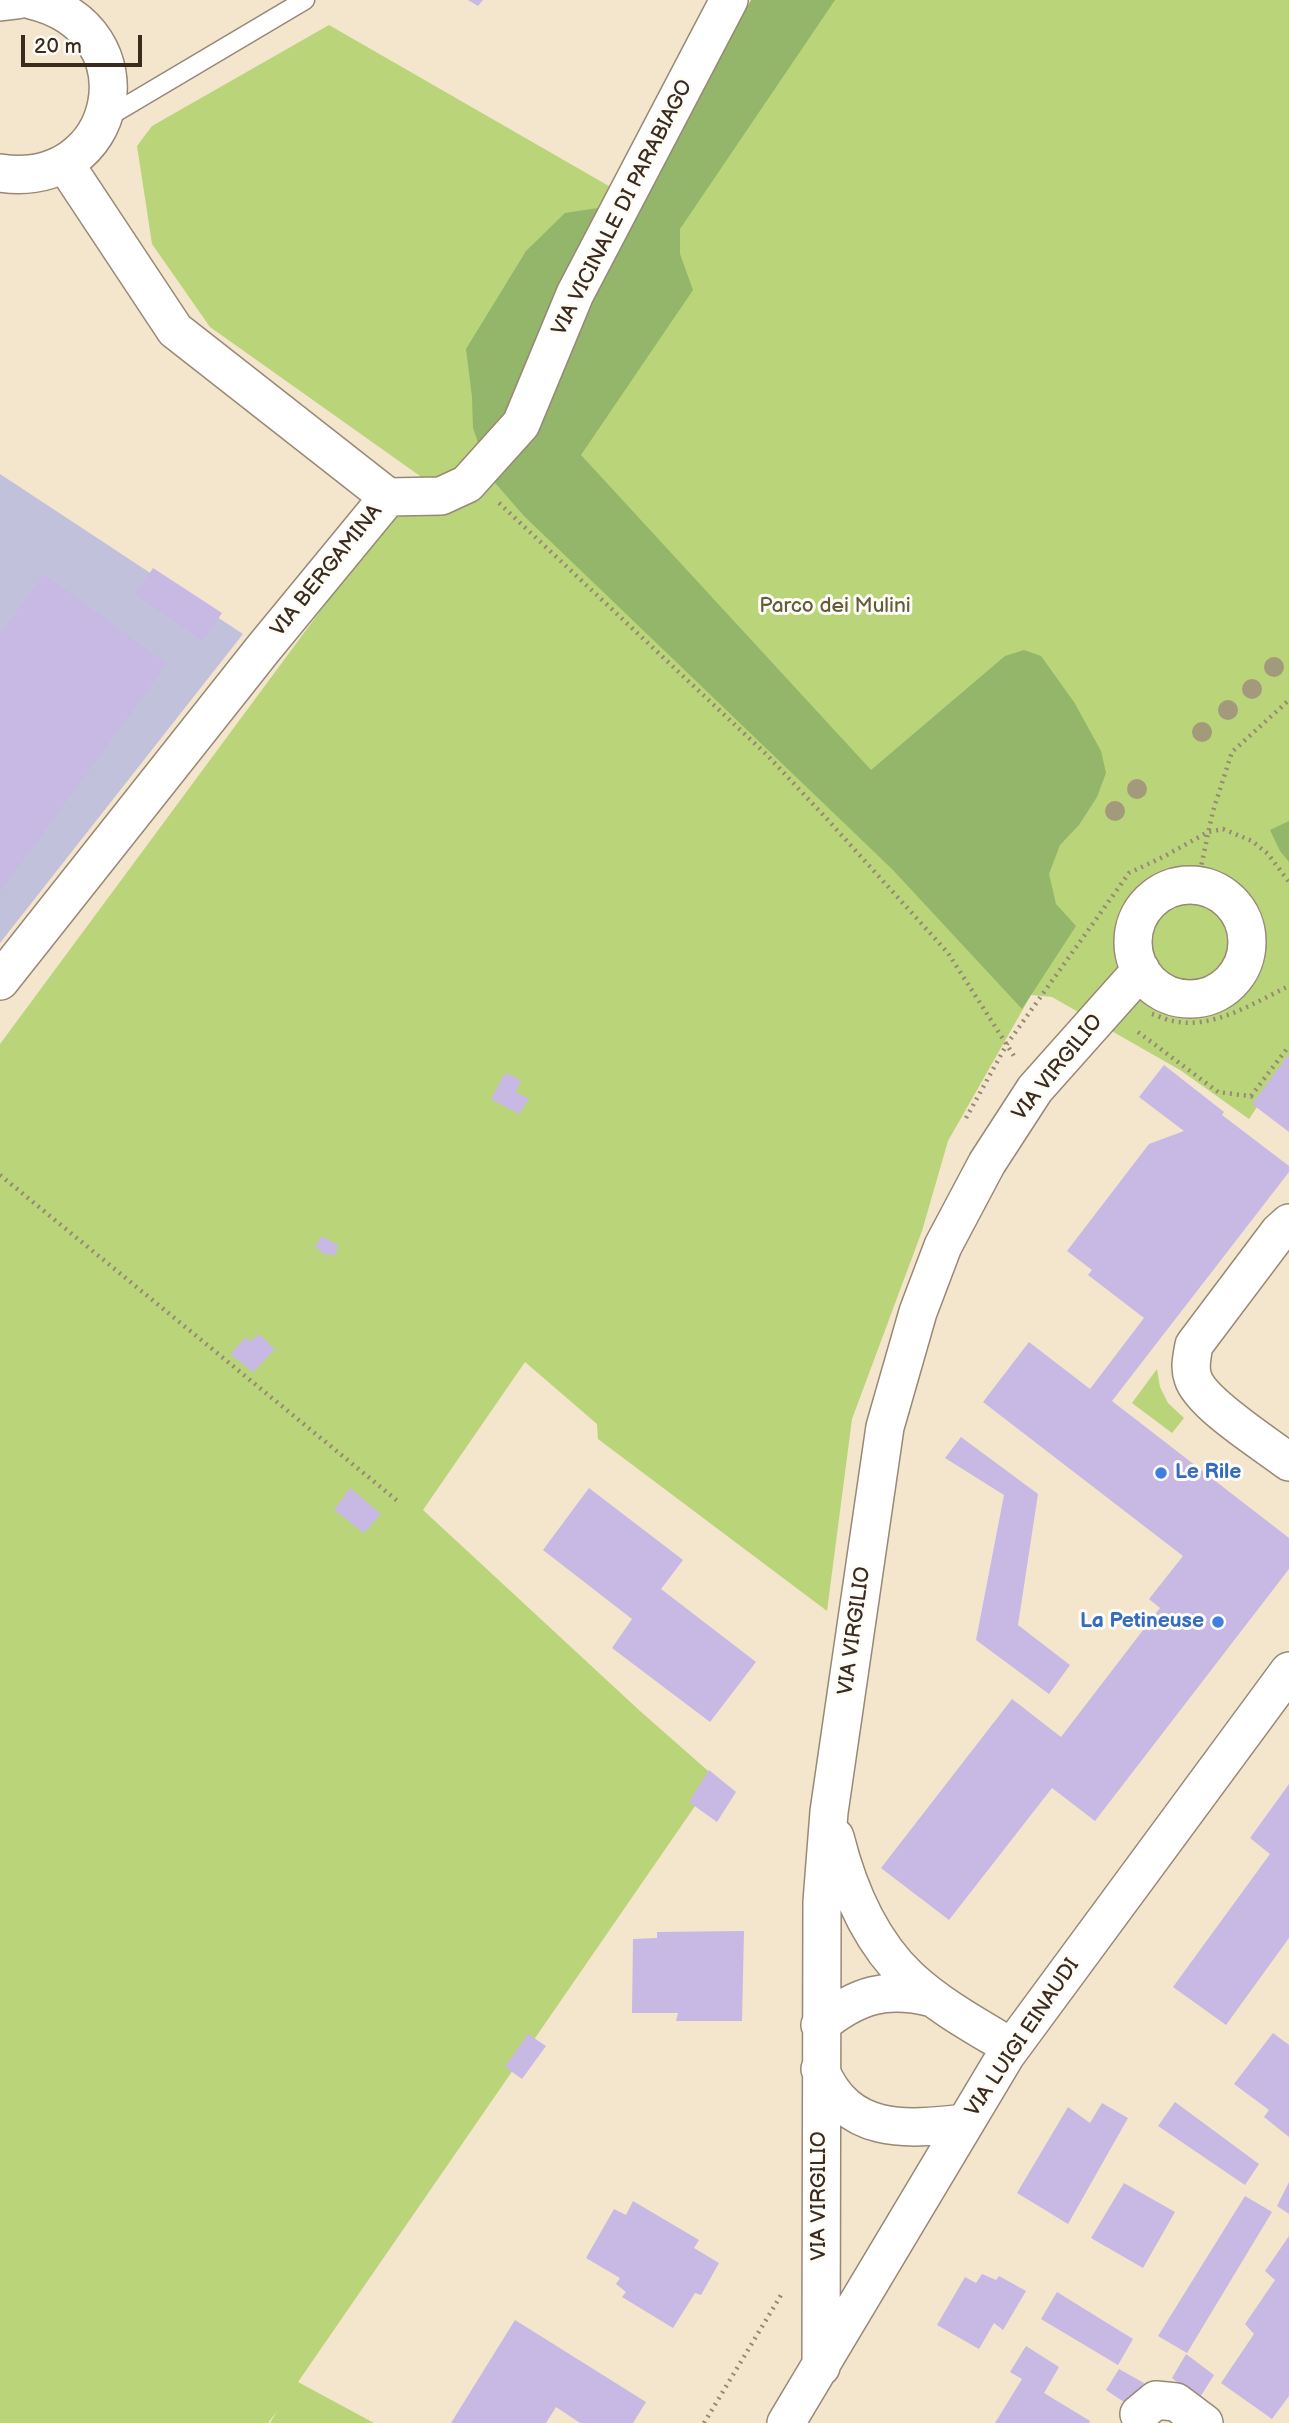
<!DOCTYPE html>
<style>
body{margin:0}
#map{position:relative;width:1289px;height:2423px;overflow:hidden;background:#f4e5cd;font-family:"Balsamiq Sans",sans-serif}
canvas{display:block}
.scale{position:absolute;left:21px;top:35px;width:121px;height:32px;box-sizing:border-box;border:4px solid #3b2a1e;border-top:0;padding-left:9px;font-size:21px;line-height:24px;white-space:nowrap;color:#3b2a1e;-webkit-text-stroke:5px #fdfcf7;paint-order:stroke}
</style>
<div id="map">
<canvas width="1289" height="2423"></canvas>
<div class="scale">20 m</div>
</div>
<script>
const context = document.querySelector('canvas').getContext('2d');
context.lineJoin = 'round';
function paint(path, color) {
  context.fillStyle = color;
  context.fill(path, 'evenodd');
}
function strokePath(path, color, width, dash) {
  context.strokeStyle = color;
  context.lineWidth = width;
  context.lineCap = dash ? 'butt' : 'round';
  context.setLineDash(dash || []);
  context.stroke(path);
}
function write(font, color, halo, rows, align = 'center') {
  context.font = font + ' "Balsamiq Sans",sans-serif';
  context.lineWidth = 6;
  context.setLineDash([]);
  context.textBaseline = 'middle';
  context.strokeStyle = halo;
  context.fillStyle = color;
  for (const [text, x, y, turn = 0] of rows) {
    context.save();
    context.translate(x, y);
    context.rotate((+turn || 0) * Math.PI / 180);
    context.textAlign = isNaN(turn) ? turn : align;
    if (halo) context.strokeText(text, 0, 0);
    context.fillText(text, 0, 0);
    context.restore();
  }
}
paint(new Path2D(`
 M0 474 243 634 0 943Z`), '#c2c1dc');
paint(new Path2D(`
 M788 0H1289V1059L1249 1119 1180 1070 1052 997 1031 995 948 1141 922 1231 852 1419 827 1611 602 1442 598 1439 597 1424 525 1362 423 1510 640 1711 715 1777 298 2382 374 2423H270L277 2411 268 2423H0V1044L420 476 210 327 152 244 137 146 152 126 329 25 654 212Z
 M1157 1369 1160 1387 1168 1403 1184 1418 1172 1433 1132 1403Z`), '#bad47a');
paint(new Path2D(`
 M751 0H835L680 229V254L693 290 581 455 871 770 1005 656 1024 650 1041 656 1074 702 1101 751 1106 773 1097 797 1079 825 1060 845 1049 874 1056 904 1076 926 1022 1009 892 869 524 516 490 477 473 428 472 397 466 349 526 251 565 213 598 208 630 213 646 178Z
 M1289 821V862L1280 851 1270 830Z`), '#93b66a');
paint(new Path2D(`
 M468 0H483L478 6Z
 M153 568 222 613 203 641 135 595Z
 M44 574 167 664 0 892V634Z
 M1289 1054V1132L1252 1104Z
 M1164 1065 1224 1112 1222 1115 1289 1166V1172L1112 1401 1289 1538V1569L1095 1821 1052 1788 949 1920 881 1868 1012 1699 1061 1737 1160 1608 1149 1599 1183 1556 983 1402 1029 1342 1090 1389 1144 1318 1088 1275 1092 1270 1067 1251 1149 1144 1184 1131 1139 1097Z
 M505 1073 521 1080 516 1092 529 1099 519 1114 491 1099Z
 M322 1236 339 1246 334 1256 328 1253 327 1256 315 1247Z
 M259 1334 275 1349 253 1372 230 1354 246 1337 251 1341Z
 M961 1437 1038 1494 1018 1625 1070 1665 1049 1694 976 1640 1004 1495 945 1458Z
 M350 1488 381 1514 364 1533 334 1510Z
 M589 1488 683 1560 661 1589 756 1662 710 1722 612 1648 632 1619 543 1550Z
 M709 1770 736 1792 717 1822 689 1802Z
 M1289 1784V1938L1226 2025 1173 1987 1270 1854 1250 1838Z
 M744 1931 742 2021H676L678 2013H632L633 1939 657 1938V1932Z
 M1273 2033 1289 2045V2137L1264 2117 1269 2110 1234 2084Z
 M528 2034 546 2046 522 2079 505 2067Z
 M1175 2102 1259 2164 1245 2185 1158 2126Z
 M1102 2103 1128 2118 1068 2224 1017 2193 1068 2107 1090 2123Z
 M1289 2182V2214L1277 2206Z
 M1124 2183 1175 2212 1143 2268 1091 2238Z
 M1245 2196 1272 2212 1187 2353 1158 2336Z
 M633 2201 699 2240 694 2248 719 2263 701 2295 695 2293 673 2328 622 2297 626 2292 616 2284 620 2278 586 2258 614 2209 626 2215Z
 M1289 2236V2396L1272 2419 1221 2383 1254 2334 1245 2324 1275 2280 1265 2271Z
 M982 2274 996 2280 999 2276 1026 2291 1003 2330 994 2323 979 2349 937 2325 965 2277 976 2283Z
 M1057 2292 1133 2339 1118 2365 1041 2319Z
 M515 2320 646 2402 633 2423H580L556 2407 546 2423H451Z
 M1026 2346 1059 2367 1044 2393 1090 2421 1089 2423H995L1022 2379 1010 2372Z
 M1186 2354 1214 2375 1199 2399 1172 2378Z
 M1119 2369 1144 2383 1130 2406 1106 2390Z`), '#c7b9e4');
const lane = new Path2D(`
 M106 118 305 0`);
const street = new Path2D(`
 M0 2 17 0
 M0 173C120 191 154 29 31 0
 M388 497 441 496 467 484 521 424 575 294 729 0
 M1133 942a57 57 0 1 1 114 0a57 57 0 1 1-114 0Z
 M0 981 263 649 388 497 175 330 65 164
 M1289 1223 1279 1232 1194 1345C1192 1357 1189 1367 1193 1378 1201 1404 1266 1444 1289 1462
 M835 1837C848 1889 869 1940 909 1978 939 2006 976 2026 1011 2047
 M820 2025C857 1995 886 1986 933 1998
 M820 2069C847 2135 905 2130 965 2123
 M821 2367 822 1902 829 1812 885 1427 918 1312 943 1246 987 1163 1035 1089 1141 970
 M1139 2414 1156 2400 1176 2402 1204 2423
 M786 2423 1006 2055 1289 1671`);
strokePath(lane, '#988876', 21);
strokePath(street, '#988876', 40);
strokePath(new Path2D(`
 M499 503 767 755 827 819 948 953 1014 1056
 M1197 885 1213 811 1232 752 1289 700
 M1152 1014C1159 1016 1166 1020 1173 1021 1213 1030 1255 1002 1289 986
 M1138 1032 1218 1092 1257 1097
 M1251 1096 1289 1046
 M966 1118 1007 1044 1129 873 1163 857 1208 832 1223 829 1252 841 1268 854 1289 882
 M0 1175 400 1503
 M704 2423 781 2295`), '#988876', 4.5, [2, 5]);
strokePath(lane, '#fff', 18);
strokePath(street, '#fff', 37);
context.fillStyle = '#a39a7c';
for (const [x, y] of [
 [1274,667],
 [1252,689],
 [1228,710],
 [1202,732],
 [1137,789],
 [1115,811]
]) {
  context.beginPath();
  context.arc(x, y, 10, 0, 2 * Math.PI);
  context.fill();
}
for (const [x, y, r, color] of [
 [1161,1473,7,"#3f7fe0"],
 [1218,1622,7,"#3f7fe0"]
]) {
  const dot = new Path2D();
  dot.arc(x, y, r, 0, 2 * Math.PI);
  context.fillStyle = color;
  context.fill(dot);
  strokePath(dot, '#fdfcf7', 2.5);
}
write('21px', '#3b2a1e', '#fdfcf7', [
 ["VIA VICINALE DI PARABIAGO",623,208,-63],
 ["VIA BERGAMINA",327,571,-51],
 ["VIA VIRGILIO",1058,1068,-51],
 ["VIA VIRGILIO",855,1631,-82],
 ["VIA LUIGI EINAUDI",1023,2038,-56],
 ["VIA VIRGILIO",820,2196,-90]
]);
write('21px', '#615d3a', '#fdfcf7', [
 ["Parco dei Mulini",835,607]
]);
write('bold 21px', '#366cbe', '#fdfcf7', [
 ["Le Rile",1175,1473],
 ["La Petineuse",1204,1622,"right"]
], 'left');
</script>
